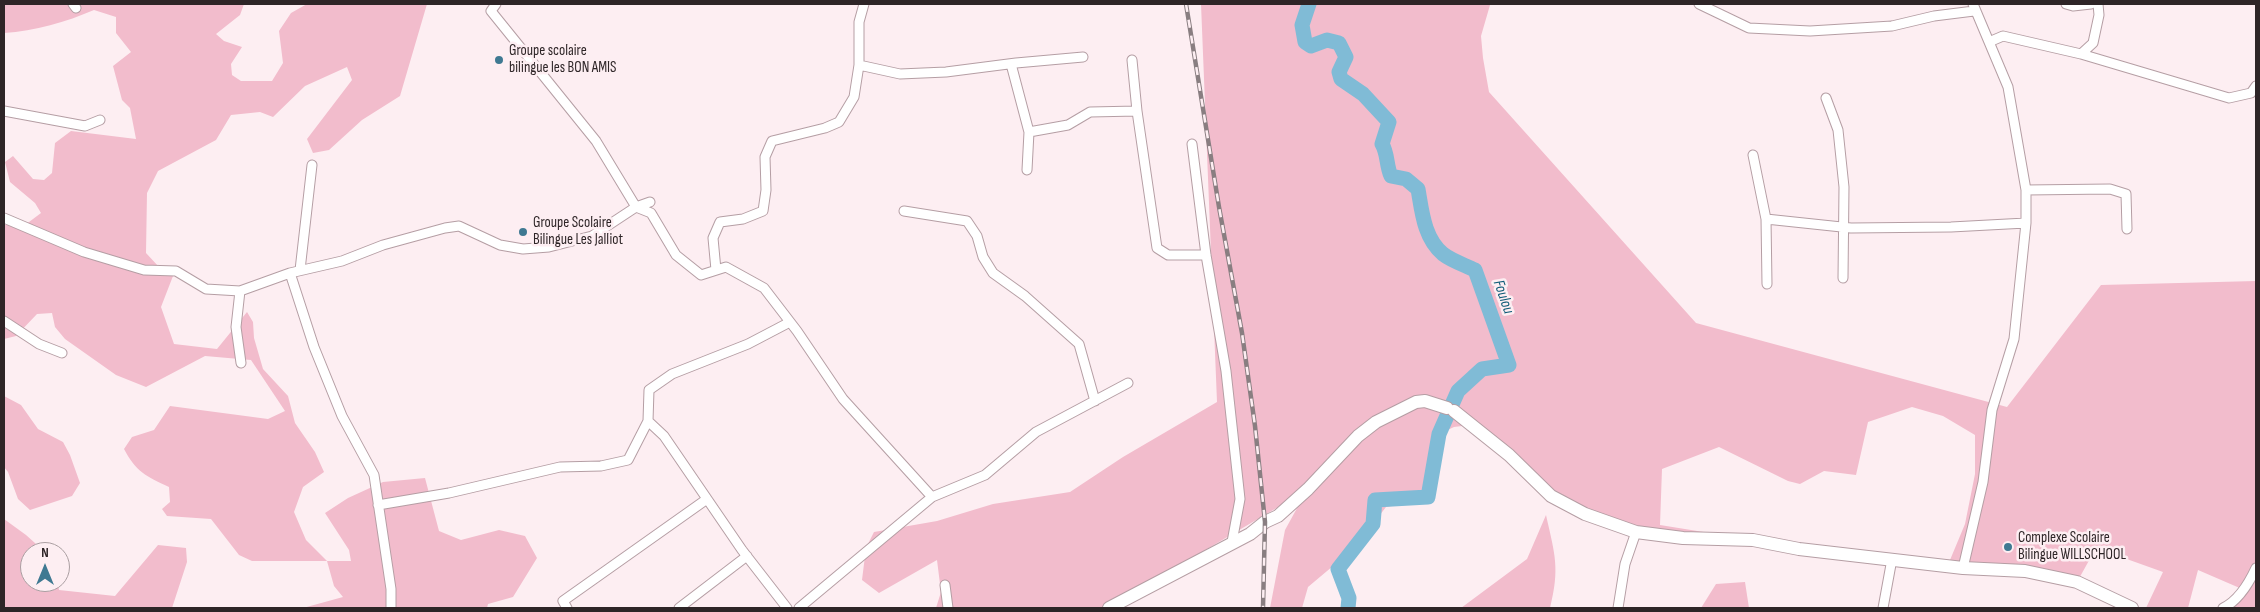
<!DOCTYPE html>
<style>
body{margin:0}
#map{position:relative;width:2260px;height:612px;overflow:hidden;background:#fdeef2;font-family:"Sofia Sans Condensed",sans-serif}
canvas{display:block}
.frame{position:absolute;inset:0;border:5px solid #2e2527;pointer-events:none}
.north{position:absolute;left:20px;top:542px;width:50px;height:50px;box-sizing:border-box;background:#fdeef2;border:1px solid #aa9ea1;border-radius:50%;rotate:0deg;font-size:14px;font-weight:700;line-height:20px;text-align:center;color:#2e2527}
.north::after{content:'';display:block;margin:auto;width:18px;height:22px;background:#3f7992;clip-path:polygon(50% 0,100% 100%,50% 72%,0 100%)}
</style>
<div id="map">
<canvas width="2260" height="612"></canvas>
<div class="frame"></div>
<div class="north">N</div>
</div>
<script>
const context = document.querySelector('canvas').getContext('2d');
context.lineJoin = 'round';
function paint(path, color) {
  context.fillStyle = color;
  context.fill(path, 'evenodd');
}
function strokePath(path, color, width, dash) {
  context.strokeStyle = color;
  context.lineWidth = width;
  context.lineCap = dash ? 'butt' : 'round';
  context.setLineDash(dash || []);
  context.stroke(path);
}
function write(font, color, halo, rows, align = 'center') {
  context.font = font + ' "Sofia Sans Condensed",sans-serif';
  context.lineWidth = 5;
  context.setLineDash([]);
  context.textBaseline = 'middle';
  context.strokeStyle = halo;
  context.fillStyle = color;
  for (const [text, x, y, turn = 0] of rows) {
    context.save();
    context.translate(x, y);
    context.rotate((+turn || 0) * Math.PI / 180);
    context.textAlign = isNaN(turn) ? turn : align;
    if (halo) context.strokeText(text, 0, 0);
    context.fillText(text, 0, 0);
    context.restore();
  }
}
paint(new Path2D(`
 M4 4H244L240 15 216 34 224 41 242 47 231 64 232 75 241 81H272L283 63 279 31 291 13 307 4H427L400 96 362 120 329 150 313 153 307 139 352 80 347 67 305 86 273 117 260 112 231 115 216 140 158 171 147 193 146 253 159 267 173 276 161 307 174 344 217 349 247 312 253 322 254 338 263 369 288 396 295 423 315 452 324 472 303 487 294 512 306 540 327 561H351L349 550 325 513 348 498 383 482 425 478 439 531 461 540 499 530 525 536 537 558 513 597 488 604 487 608H303L343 597 334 586 327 561H252L239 555 211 519 167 516 162 509 170 502 169 487C146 476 136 472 124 449L132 437 154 430 170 406 268 419 285 411 251 360 205 356 146 387 116 375 65 339 55 327 52 313 37 314 16 336 4 339V225H25L41 213 35 203 10 182 5 162 13 156 33 179 44 180 52 173 55 143 71 131 136 139 130 108 122 100 113 66 131 52 116 33V17L94 10C66 22 35 31 4 33Z
 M1201 4 1490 5 1481 36 1483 58 1489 92 1696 323 2007 407 2101 285 2256 281V608H2232L2242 589 2198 570 2188 608H2146L2163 572 2096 548 2077 582 1958 568 1950 560 1965 524 1975 474V435L1943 416 1912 407 1868 422 1856 475 1824 471 1800 484 1788 481 1719 447 1662 469 1660 525 1753 540 1636 532 1551 496 1470 425 1454 427 1439 434 1428 497 1410 503 1386 507 1338 569 1333 566 1308 587 1302 608H1270L1285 530 1307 490 1107 608H936L941 592 937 560 879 593 862 580 866 548 874 532 937 521 993 504 1070 492 1123 457 1217 402Z
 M4 396 21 405 38 429 63 442 70 455 80 483 72 496 30 510 18 499 8 472 4 467Z
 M1546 515C1555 555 1560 568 1550 608H1461L1527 559Z
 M4 519 26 535 45 552H30V582H58L59 590 115 596 158 545 186 548 187 562 172 608H4Z
 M1745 582 1749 608H1701L1716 584Z`), '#f2bccc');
strokePath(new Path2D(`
 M1309 4 1302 25 1305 42 1311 46 1327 40 1339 43 1346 57 1339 72 1341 79 1363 94 1389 122 1382 144C1388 154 1386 165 1391 176L1406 179 1418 189C1422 212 1424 238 1443 254 1452 261 1465 265 1475 270L1509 365 1482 369 1458 391 1439 434 1428 497 1375 500 1373 524 1338 569 1349 598 1348 608`), '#80bbd6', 15);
const street = new Path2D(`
 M73 4 76 8
 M496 4 491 11 596 141 636 207 651 213 676 255 701 275 726 267 764 288 797 331 843 399 932 497
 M1699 4 1749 28 1810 31 1892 26 1934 16 1974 11
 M2066 4 2073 6 2091 4
 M1989 42 2003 36 2081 54 2229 98 2251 93 2256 86
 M2081 54 2093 43 2099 15 2098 4
 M1132 60 1137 111 1157 248 1168 255H1206
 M1011 64 1029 132 1027 170
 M859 65 900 74 946 72 1016 63 1083 57
 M1826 98 1838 130 1844 187 1843 278
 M4 111 85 126 100 120
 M1029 132 1068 125 1090 112 1137 111
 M1192 144 1206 255 1226 371 1240 499 1232 542
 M1753 155 1766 219 1767 284
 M2026 190 2110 189 2126 194 2127 229
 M904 211 967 221 977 236 983 257 993 273 1025 296 1079 344 1095 401
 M4 218 84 252 144 270 176 271 206 289 240 291 290 273 342 261 383 245 445 228 459 226 500 245 523 249 549 247 592 236 636 207 650 202
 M1766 219 1851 228 1951 227 2026 223
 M300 270 312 165
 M716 270 713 238 720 222 743 219 763 211 766 190 765 157 772 141 825 128 839 122 854 97 859 65V22L864 4
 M290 273 314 347 342 416 374 475 391 589V608
 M240 291 236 327 241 363
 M4 321 39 344 62 353
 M648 421 664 436 742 550 787 608
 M378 505 449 493 560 467 601 466 628 460 648 421 649 390 672 374 748 344 790 322
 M1963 568 1983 482 1992 410 2014 339 2026 223V190L2008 87 1973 4
 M945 585 948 608
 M567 608 563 601 707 499
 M679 608 747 556
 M799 608 932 497 985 475 1036 432 1128 383
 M1618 608 1625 564 1636 532
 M1883 608 1892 559
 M2223 608C2238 601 2249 583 2256 568`);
const secondary = new Path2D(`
 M1454 411 1509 455 1551 496 1585 514 1636 532 1683 538 1753 540 1799 549 1963 568 2025 571 2077 582 2132 608
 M1109 608 1250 534 1265 522 1278 516 1308 489 1358 436 1376 422 1416 402 1425 401 1447 408`);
strokePath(street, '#b59ea4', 11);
strokePath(secondary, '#b59ea4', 14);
strokePath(street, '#fff', 9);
strokePath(secondary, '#fff', 12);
const rail = new Path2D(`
 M1186 4 1219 207 1242 333 1255 426 1265 522 1263 608`);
strokePath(rail, '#897e81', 4.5);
strokePath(rail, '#fdeef2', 2.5, [8]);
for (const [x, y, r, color] of [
 [499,60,5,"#3f7992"],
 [523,232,5,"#3f7992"],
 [2008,547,5,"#3f7992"]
]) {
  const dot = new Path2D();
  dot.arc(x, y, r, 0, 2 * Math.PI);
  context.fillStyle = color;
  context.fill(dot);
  strokePath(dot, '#fdeef2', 2);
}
write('15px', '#2e2527', '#fdeef2', [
 ["Groupe scolaire",509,51],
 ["bilingue les BON AMIS",509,68],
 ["Groupe Scolaire",533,223],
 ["Bilingue Les Jalliot",533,240],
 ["Complexe Scolaire",2018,538],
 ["Bilingue WILLSCHOOL",2018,555]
], 'left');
write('italic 16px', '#0e5b77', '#fdeef2', [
 ["Foulou",1503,297,71]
]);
</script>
